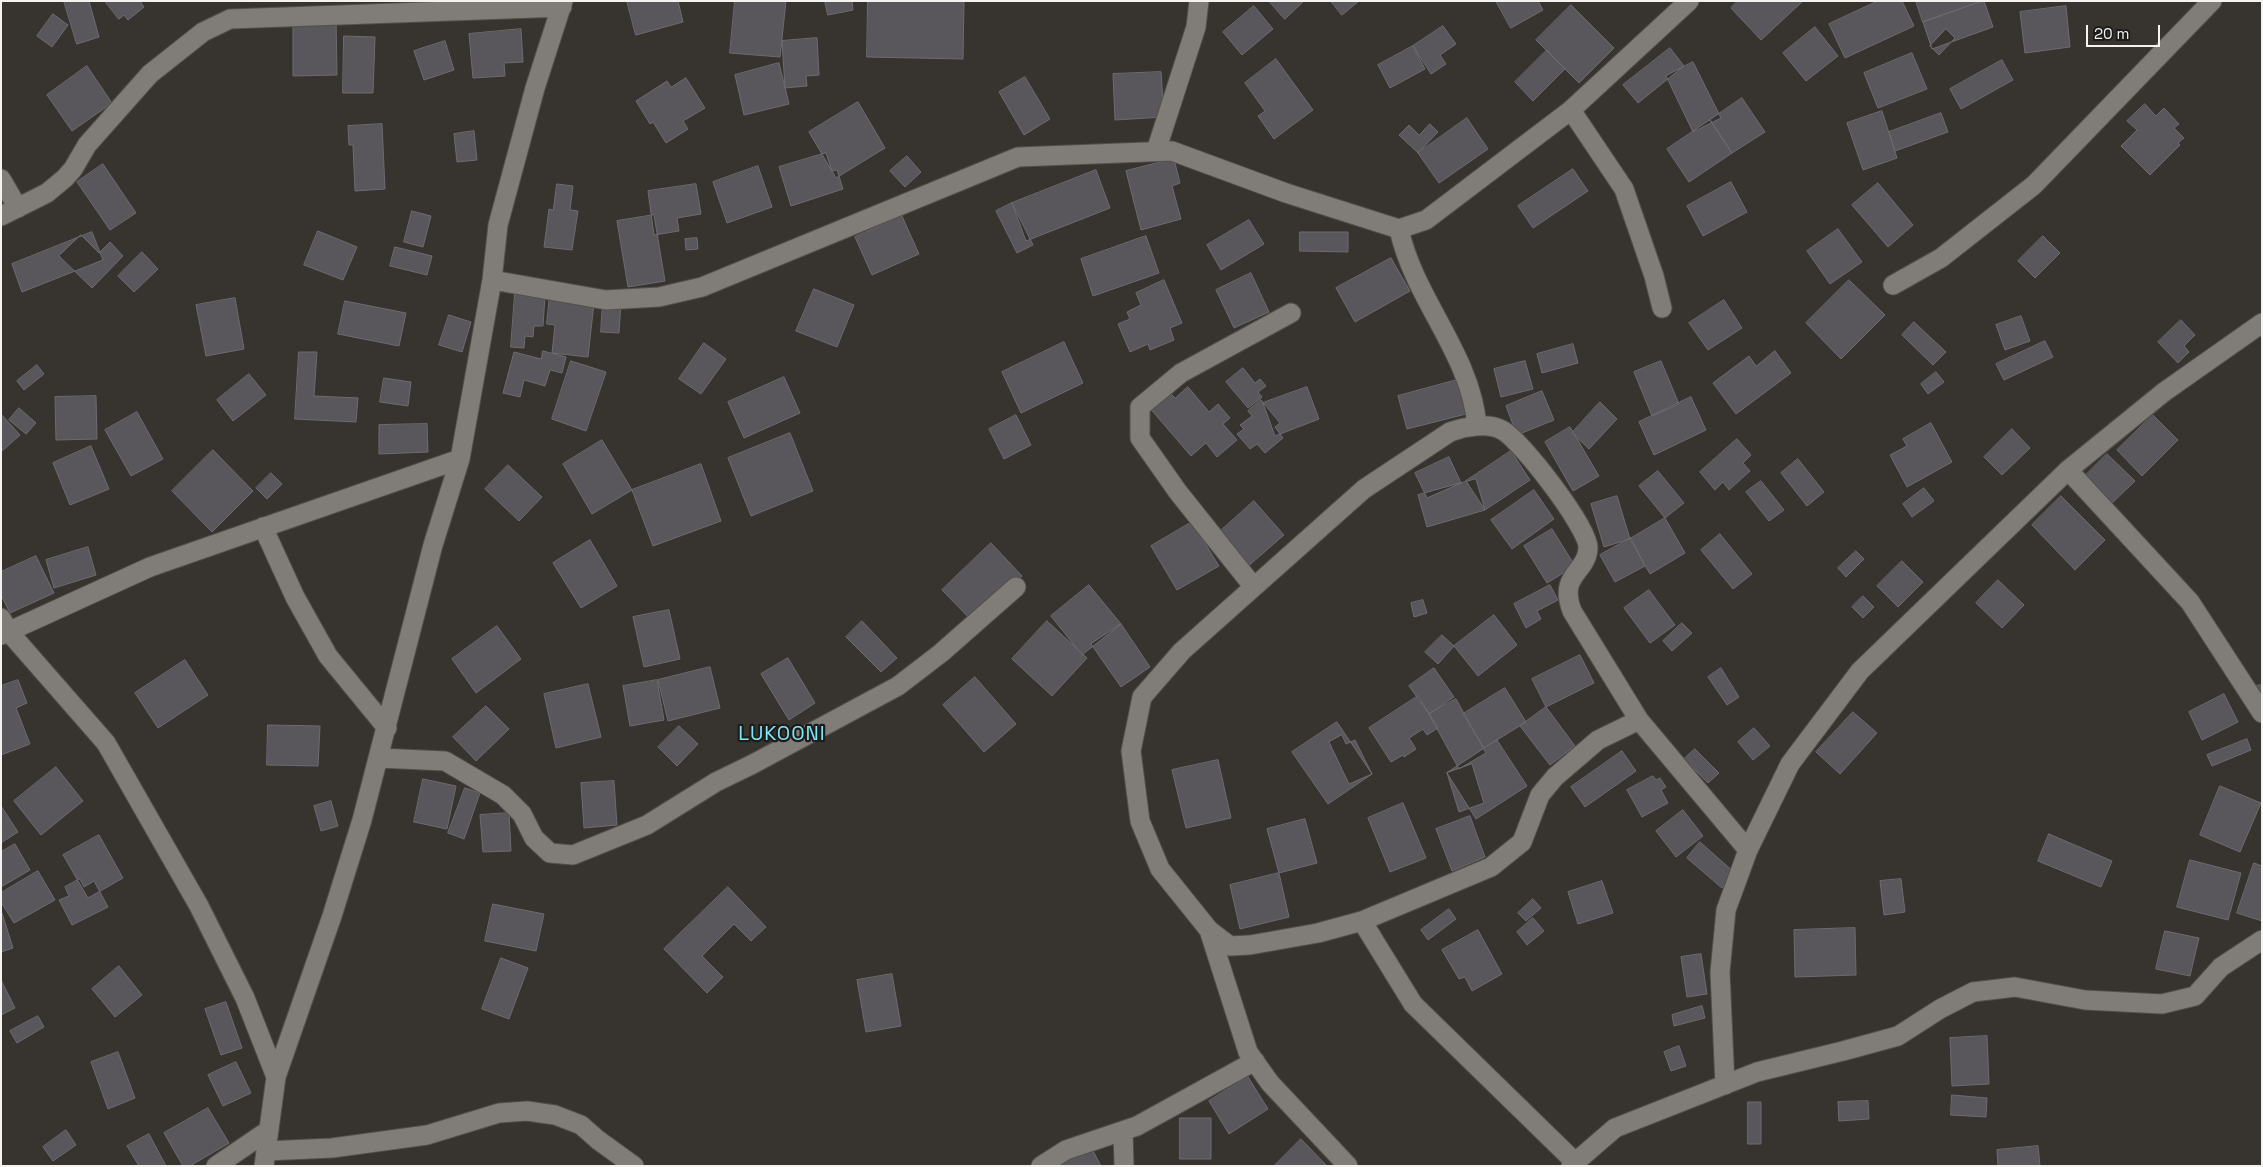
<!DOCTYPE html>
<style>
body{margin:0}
#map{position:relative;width:2263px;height:1167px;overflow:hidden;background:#373430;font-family:"Space Grotesk",sans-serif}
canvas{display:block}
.frame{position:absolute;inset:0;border:2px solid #f5f3f0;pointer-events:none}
.scale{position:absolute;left:2086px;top:25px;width:74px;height:22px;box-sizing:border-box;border:2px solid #f5f3f0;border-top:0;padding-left:6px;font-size:15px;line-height:18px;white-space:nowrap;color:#f5f3f0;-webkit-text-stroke:4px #1d1c1a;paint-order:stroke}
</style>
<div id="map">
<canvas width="2263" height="1167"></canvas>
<div class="frame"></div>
<div class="scale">20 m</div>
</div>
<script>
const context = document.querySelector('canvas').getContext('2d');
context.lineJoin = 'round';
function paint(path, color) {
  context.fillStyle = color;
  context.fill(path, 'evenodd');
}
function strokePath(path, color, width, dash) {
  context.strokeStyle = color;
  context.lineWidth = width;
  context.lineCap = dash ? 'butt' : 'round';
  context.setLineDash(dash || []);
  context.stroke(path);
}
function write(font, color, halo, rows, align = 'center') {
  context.font = font + ' "Space Grotesk",sans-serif';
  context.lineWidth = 4.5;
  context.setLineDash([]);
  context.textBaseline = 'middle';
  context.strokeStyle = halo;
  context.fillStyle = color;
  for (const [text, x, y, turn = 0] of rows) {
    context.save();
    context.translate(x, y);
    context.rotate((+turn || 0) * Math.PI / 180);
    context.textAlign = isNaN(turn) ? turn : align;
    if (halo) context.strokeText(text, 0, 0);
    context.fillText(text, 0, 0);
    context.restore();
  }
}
const building = new Path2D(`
 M64 1H89L99 37 77 44Z
 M105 1H140L144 7 128 20 124 15 119 19Z
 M627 1H678L683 22 636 35Z
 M735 1H786L780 57 730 53Z
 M825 1H852L853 10 828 15Z
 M868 1H964L963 59 867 57Z
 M1269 1H1304L1285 19Z
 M1331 1H1359L1342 15Z
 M1496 1H1538L1543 10 1511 28Z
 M1738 1H1803L1761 40 1731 8Z
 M1878 1H1902L1914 26 1845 58 1829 24Z
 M1916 1H1982L1923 22Z
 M1984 1 1993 27 1932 49 1923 22Z
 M1571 5 1614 48 1579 83 1536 40Z
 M1254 6 1273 29 1242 55 1223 32Z
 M2066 6 2070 47 2025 53 2020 12Z
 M53 14 68 25 52 47 37 36Z
 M336 19 337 75 293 76V20Z
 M1443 26 1456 44 1440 55 1446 64 1431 74 1413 46Z
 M1815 27 1838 56 1806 81 1783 53Z
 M521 29 523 62 504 63 505 76 473 78 469 34Z
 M1946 29 1955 38 1939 55 1930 46Z
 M344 36 375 37 373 93H343Z
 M817 38 819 75 806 76 807 86 785 88 782 41Z
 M445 41 454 70 424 80 414 51Z
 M1413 46 1425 69 1390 88 1378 65Z
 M1670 48 1684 66 1638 103 1623 85Z
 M1547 50 1565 69 1533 101 1515 82Z
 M1912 53 1927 89 1878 108 1864 73Z
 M1276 59 1313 110 1274 139 1258 116 1265 111 1245 83Z
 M2002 60 2013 80 1961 109 1950 89Z
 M1693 62 1721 118 1693 132 1666 76Z
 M779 63 789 104 744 115 735 75Z
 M87 66 112 103 72 131 47 95Z
 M1161 72 1164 117 1115 120 1113 74Z
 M1025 77 1050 119 1024 135 999 92Z
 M686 78 705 108 683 121 688 129 666 143 653 122 650 124 636 101 667 81 671 87Z
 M1742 98 1765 132 1732 153 1710 120Z
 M858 102 885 148 836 178 809 132Z
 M2145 104 2156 116 2164 108 2179 124 2174 128 2184 138 2178 143 2180 145 2150 175 2121 146 2137 130 2127 121Z
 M1882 111 1897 158 1863 170 1847 123Z
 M1941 113 1948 132 1895 151 1889 132Z
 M1467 118 1488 149 1439 183 1418 153Z
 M1710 120 1732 153 1689 182 1667 149Z
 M382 124 385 189 355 191 353 145H349L348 126Z
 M1430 124 1438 132 1418 153 1399 135 1409 125 1419 135Z
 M474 131 477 160 457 162 454 134Z
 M826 153 832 171 837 170 843 189 791 206 779 167Z
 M907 156 921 172 905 187 890 171Z
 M1174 159 1180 183 1172 186 1181 219 1141 230 1126 171Z
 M103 164 136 213 110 230 77 182Z
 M758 166 772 207 727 223 713 182Z
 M1573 169 1588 191 1533 228 1518 206Z
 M1096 170 1110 208 1026 241 1012 203Z
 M1731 182 1747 212 1703 236 1687 206Z
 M1878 183 1913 225 1888 247 1852 205Z
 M557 184 573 186 570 210 578 211 572 250 544 247 549 209 553 210Z
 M696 184 701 214 677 218 679 231 654 235 648 191Z
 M1012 203 1033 245 1017 253 996 211Z
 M412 211 431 216 423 247 404 242Z
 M654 215 665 281 628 287 617 221Z
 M902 216 919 254 872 275 855 237Z
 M1249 220 1264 244 1221 270 1207 245Z
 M1838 229 1862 262 1830 284 1807 251Z
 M318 231 357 247 343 280 304 265Z
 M92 232 103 260 22 292 12 264Z
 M1300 232H1348V252L1300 251Z
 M81 235 99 253 110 242 123 256 92 288 59 256Z
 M1146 236 1159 273 1093 296 1081 259Z
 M2043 236 2060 253 2035 278 2018 261Z
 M697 238 698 249 686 250 685 239Z
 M395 247 432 256 427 275 390 266Z
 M142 252 158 269 134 292 118 276Z
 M1391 258 1410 291 1355 322 1336 288Z
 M1251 273 1269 312 1234 328 1216 290Z
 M1164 280 1182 323 1170 328 1174 340 1150 350 1148 344 1130 352 1118 324 1130 319 1127 312 1141 305 1136 293Z
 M1849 280 1885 315 1841 359 1806 323Z
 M814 289 854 305 837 347 796 331Z
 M515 294 545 296 543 326H534L533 337 525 336 524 348 511 347Z
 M550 294 594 303 588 357 552 353 555 325 547 324Z
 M235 298 244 349 206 356 196 305Z
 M1724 300 1742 328 1708 350 1689 323Z
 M345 301 406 313 399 346 338 334Z
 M603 302H621L619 333 601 332Z
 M449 315 471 322 462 352 439 345Z
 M2021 316 2030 341 2005 350 1996 325Z
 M2181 320 2195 335 2184 346 2189 352 2178 363 2158 342Z
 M1914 322 1946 352 1933 365 1902 335Z
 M2045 341 2053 357 2004 380 1996 364Z
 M1064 342 1083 383 1021 413 1002 372Z
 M704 343 726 359 701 394 679 379Z
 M1573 344 1578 363 1542 373 1537 354Z
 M543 351 566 357 562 373 550 370 545 386 524 380 520 397 503 393 514 352 541 359Z
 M1775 351 1791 373 1736 414 1713 383 1749 356 1756 366Z
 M299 352H317L314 396 358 398 356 422 295 419Z
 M571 361 606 372 586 431 552 419Z
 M1525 361 1533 389 1501 397 1494 369Z
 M1661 361 1679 404 1652 416 1634 372Z
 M37 365 44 374 24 390 17 381Z
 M1243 368 1255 383 1260 379 1266 386 1258 392 1262 397 1248 408 1226 382Z
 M1936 372 1944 382 1928 394 1921 384Z
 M249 374 266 395 233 421 217 400Z
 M784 377 800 413 744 438 728 402Z
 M384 378 411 382 408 406 380 402Z
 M1457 380 1466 414 1407 429 1398 396Z
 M1188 387 1209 412 1218 404 1230 418 1223 424 1237 440 1217 457 1206 443 1191 456 1148 406 1167 390 1175 398Z
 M1307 387 1319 419 1275 436 1263 403Z
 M1542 391 1554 420 1517 435 1506 406Z
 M96 396 97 439 56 440 55 397Z
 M1691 397 1706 430 1654 455 1639 422Z
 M1261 400 1280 423 1275 427 1283 438 1265 453 1257 444 1250 449 1237 434 1244 429 1240 425 1252 416 1248 411Z
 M1600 402 1617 419 1589 449 1572 433Z
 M19 408 36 423 26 434 9 420Z
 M137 412 163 459 131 476 105 430Z
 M1 414 20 435 1 452Z
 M1016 415 1031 445 1004 459 989 429Z
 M2153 415 2178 440 2142 476 2117 450Z
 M1931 423 1952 462 1907 487 1890 455 1907 446 1903 439Z
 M427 424 428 452 379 454V425Z
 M1570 427 1599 476 1573 491 1545 442Z
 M2012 429 2030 448 2002 475 1984 457Z
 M790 433 813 491 751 516 728 458Z
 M1737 439 1751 455 1743 463 1750 471 1729 490 1723 482 1715 490 1700 472Z
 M602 440 632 490 592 514 563 464Z
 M91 446 109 489 70 505 53 463Z
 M213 450 253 491 212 532 172 491Z
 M1511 451 1530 480 1485 510 1466 481Z
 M2107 454 2135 481 2110 505 2083 478Z
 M1449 457 1461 483 1427 498 1415 473Z
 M1798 459 1824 492 1807 506 1781 473Z
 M701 464 721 521 653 546 632 490Z
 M508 465 542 497 519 521 485 489Z
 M1658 471 1684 503 1665 518 1639 486Z
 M271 473 282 484 267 499 256 488Z
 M1476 479 1485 510 1427 527 1418 495Z
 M1761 481 1784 510 1769 521 1746 492Z
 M1924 488 1934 501 1912 517 1903 504Z
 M1534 490 1554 519 1512 549 1491 520Z
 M1617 496 1630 539 1604 547 1591 504Z
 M2061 496 2105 540 2075 570 2032 525Z
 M1254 501 1284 535 1246 568 1216 535Z
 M1665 518 1685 553 1650 574 1630 539Z
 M1192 522 1219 566 1177 590 1151 546Z
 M1552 529 1575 566 1547 583 1524 546Z
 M1720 534 1752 574 1733 589 1701 550Z
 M1631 538 1645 566 1615 582 1600 555Z
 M590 540 617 586 581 608 553 563Z
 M991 543 1022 576 974 623 942 590Z
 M88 547 96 575 54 588 46 560Z
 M1856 551 1864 559 1846 577 1838 568Z
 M36 556 54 593 10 613 1 595V572Z
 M1902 561 1923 582 1898 607 1877 586Z
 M1998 580 2024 605 2002 628 1976 603Z
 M1089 585 1121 624 1082 655 1051 616Z
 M1550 585 1558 600 1537 611 1541 619 1526 628 1514 604Z
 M1649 590 1675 625 1650 643 1624 608Z
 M1863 596 1874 607 1863 618 1852 607Z
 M1423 600 1427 613 1414 617 1411 603Z
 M669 610 680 659 644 667 633 617Z
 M1494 615 1517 645 1478 676 1454 646Z
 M862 621 897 658 881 672 846 637Z
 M1047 621 1087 658 1052 696 1012 659Z
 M1682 623 1692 633 1672 651 1663 641Z
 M1121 624 1150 667 1121 687 1091 644Z
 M497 626 521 659 476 693 452 659Z
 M1442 635 1454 646 1438 664 1425 652Z
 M1580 655 1594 683 1546 707 1532 679Z
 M788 658 815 703 789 720 761 674Z
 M185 660 208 695 158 728 135 693Z
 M710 667 720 708 668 721 658 680Z
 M1434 668 1454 697 1429 714 1409 686Z
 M1721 668 1739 697 1727 705 1708 677Z
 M975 677 1016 724 984 752 943 705Z
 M18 680 27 703 16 708 30 744 1 755V686Z
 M657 680 664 720 630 726 623 686Z
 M588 684 601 737 556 748 544 694Z
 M2262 685V705L2256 686Z
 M1505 688 1526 722 1484 748 1463 714Z
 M2224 694 2238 722 2202 740 2189 712Z
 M1418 696 1438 728 1427 735 1423 729 1409 738 1416 749 1404 757 1403 755 1391 762 1369 728Z
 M1456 699 1486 753 1459 769 1429 714Z
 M486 706 509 729 476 761 453 737Z
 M1546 707 1575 746 1550 765 1520 726Z
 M1853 712 1877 733 1840 774 1816 752Z
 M1337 722 1372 774 1328 804 1292 752Z
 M268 725 320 726 318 766 267 765Z
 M679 726 698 744 677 766 658 747Z
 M1754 728 1770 746 1753 760 1738 742Z
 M1342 735 1346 744 1355 740 1372 774 1349 784 1329 742Z
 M2247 739 2251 750 2212 766 2207 755Z
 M1497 740 1527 786 1476 819 1447 773Z
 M1695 749 1719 773 1708 783 1684 759Z
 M1622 751 1636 771 1585 807 1571 787Z
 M1218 760 1231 818 1186 828 1172 770Z
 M1472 764 1484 803 1459 812 1447 773Z
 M56 767 83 801 41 835 14 801Z
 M1653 776 1656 780 1660 778 1666 787 1661 790 1668 803 1642 817 1627 790Z
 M423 779 456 786 447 829 414 822Z
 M614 781 617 825 584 828 581 783Z
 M2220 786 2261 803 2240 852 2200 835Z
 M465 788 480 793 464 839 448 833Z
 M331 801 338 826 321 831 314 806Z
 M1403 803 1426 858 1390 872 1368 818Z
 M1 806 18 832 1 843Z
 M1683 810 1703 836 1676 857 1656 831Z
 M509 813 511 851 483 852 480 815Z
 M1470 816 1485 857 1452 871 1436 829Z
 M1305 819 1317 863 1279 873 1267 829Z
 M2049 834 2112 861 2101 887 2038 861Z
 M99 835 123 878 88 898 63 855Z
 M1700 842 1735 873 1722 888 1687 858Z
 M15 844 30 870 1 887V852Z
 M2190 860 2241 873 2228 920 2177 907Z
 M2254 863 2262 866V921L2237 913Z
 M38 871 55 900 14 923 1 902V893Z
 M1279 873 1289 917 1240 929 1230 885Z
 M80 879 84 887 94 881 108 907 72 925 59 900 69 896 65 887Z
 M1901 879 1905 912 1884 915 1880 881Z
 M1602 881 1613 913 1578 924 1568 892Z
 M728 887 766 927 751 941 734 924 702 956 723 977 707 993 664 949Z
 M1533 899 1541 908 1526 921 1518 913Z
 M493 904 544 914 536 951 485 941Z
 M1449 909 1456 919 1428 940 1421 930Z
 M2 913 13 948 1 952V914Z
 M1533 918 1544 931 1527 945 1517 932Z
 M1855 928 1856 975 1795 977 1794 930Z
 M1478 930 1502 974 1472 991 1465 977 1459 979 1442 950Z
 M2165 931 2199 938 2190 976 2156 969Z
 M1701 954 1707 994 1687 997 1681 957Z
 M501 958 528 968 509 1019 482 1009Z
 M119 966 142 995 115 1017 92 989Z
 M892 974 901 1026 866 1032 857 980Z
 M1 980 15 1008 1 1015Z
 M226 1002 242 1048 221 1055 205 1009Z
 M1702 1006 1705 1018 1674 1026 1672 1015Z
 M38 1016 44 1027 17 1043 10 1031Z
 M1987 1036 1989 1084 1952 1086 1950 1038Z
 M1679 1046 1686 1066 1671 1071 1664 1052Z
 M118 1052 135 1098 108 1109 91 1062Z
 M236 1062 251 1093 223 1106 208 1075Z
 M1248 1077 1268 1109 1229 1134 1209 1101Z
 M1952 1095 1987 1098 1986 1117 1951 1115Z
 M1868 1101 1869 1119 1839 1121 1838 1102Z
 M1748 1102H1761V1144H1748Z
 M208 1108 229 1143 190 1166H183L164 1133Z
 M1180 1118H1211V1159H1180Z
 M66 1130 76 1145 53 1161 43 1147Z
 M149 1134 166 1166H139L127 1146Z
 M1301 1139 1327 1166H1274Z
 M2038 1146 2040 1166H1998L1997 1150Z
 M1091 1147 1101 1166H1058L1057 1164Z`);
paint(building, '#59575b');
strokePath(building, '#6e6b70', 1);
const minor = new Path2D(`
 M1571 110 1624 189 1654 276 1662 308
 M1156 151 1196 27 1199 1
 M1 179 18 208
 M1 216 47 193 65 178 73 169 87 145 150 74 203 32 230 19 562 7
 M1399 229C1414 299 1471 354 1477 426
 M492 280 606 300 659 297 702 287 1018 157 1172 151 1286 193 1399 229 1426 220 1571 110 1689 1
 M1893 285 1941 258 2034 185 2212 1
 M2068 470 2190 602 2262 713
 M263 527 295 597 328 656 387 728
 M1253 586 1178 492 1140 438V407L1181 373 1291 313
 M1 618 9 632 106 743 199 906 245 998 276 1077
 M1 635 150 567 460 459
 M1639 720 1598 740 1555 777 1540 795 1522 842 1491 867 1362 921 1318 933 1250 945 1230 946 1209 930 1160 869 1140 821 1131 751 1142 697 1182 651 1364 489 1450 432C1464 427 1487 422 1502 430 1520 439 1589 528 1588 548 1587 573 1558 574 1572 611L1639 720 1748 850
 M379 758 445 761 503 795 522 814 534 838 550 853 573 855 647 825 716 782 753 764 898 686 941 653 1016 587
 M1362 921 1413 1004 1575 1162
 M1209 930 1248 1052 1270 1083 1348 1166
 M1725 1085 1720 972 1726 910 1748 850 1790 764 1860 671 2068 470 2164 392 2262 323
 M1123 1131 1124 1166
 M266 1151 332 1148 427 1135 499 1113 527 1111 555 1115 581 1125 598 1140 634 1166
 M216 1166 269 1130
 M264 1166 276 1077 332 916 362 820 433 545 460 459 492 280 498 225 535 88 563 1
 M1041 1166 1066 1150 1137 1126 1255 1061
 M1571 1166 1615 1128 1757 1072 1843 1051 1898 1036 1940 1009 1973 992 2015 987 2085 1000 2162 1004 2195 996 2221 967 2262 940`);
strokePath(minor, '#52504c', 21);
strokePath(minor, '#807d79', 19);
context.letterSpacing = '1px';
write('20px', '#7de6f7', '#1d1c1a', [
 ["LUKOONI",782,735]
]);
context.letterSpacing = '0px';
</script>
